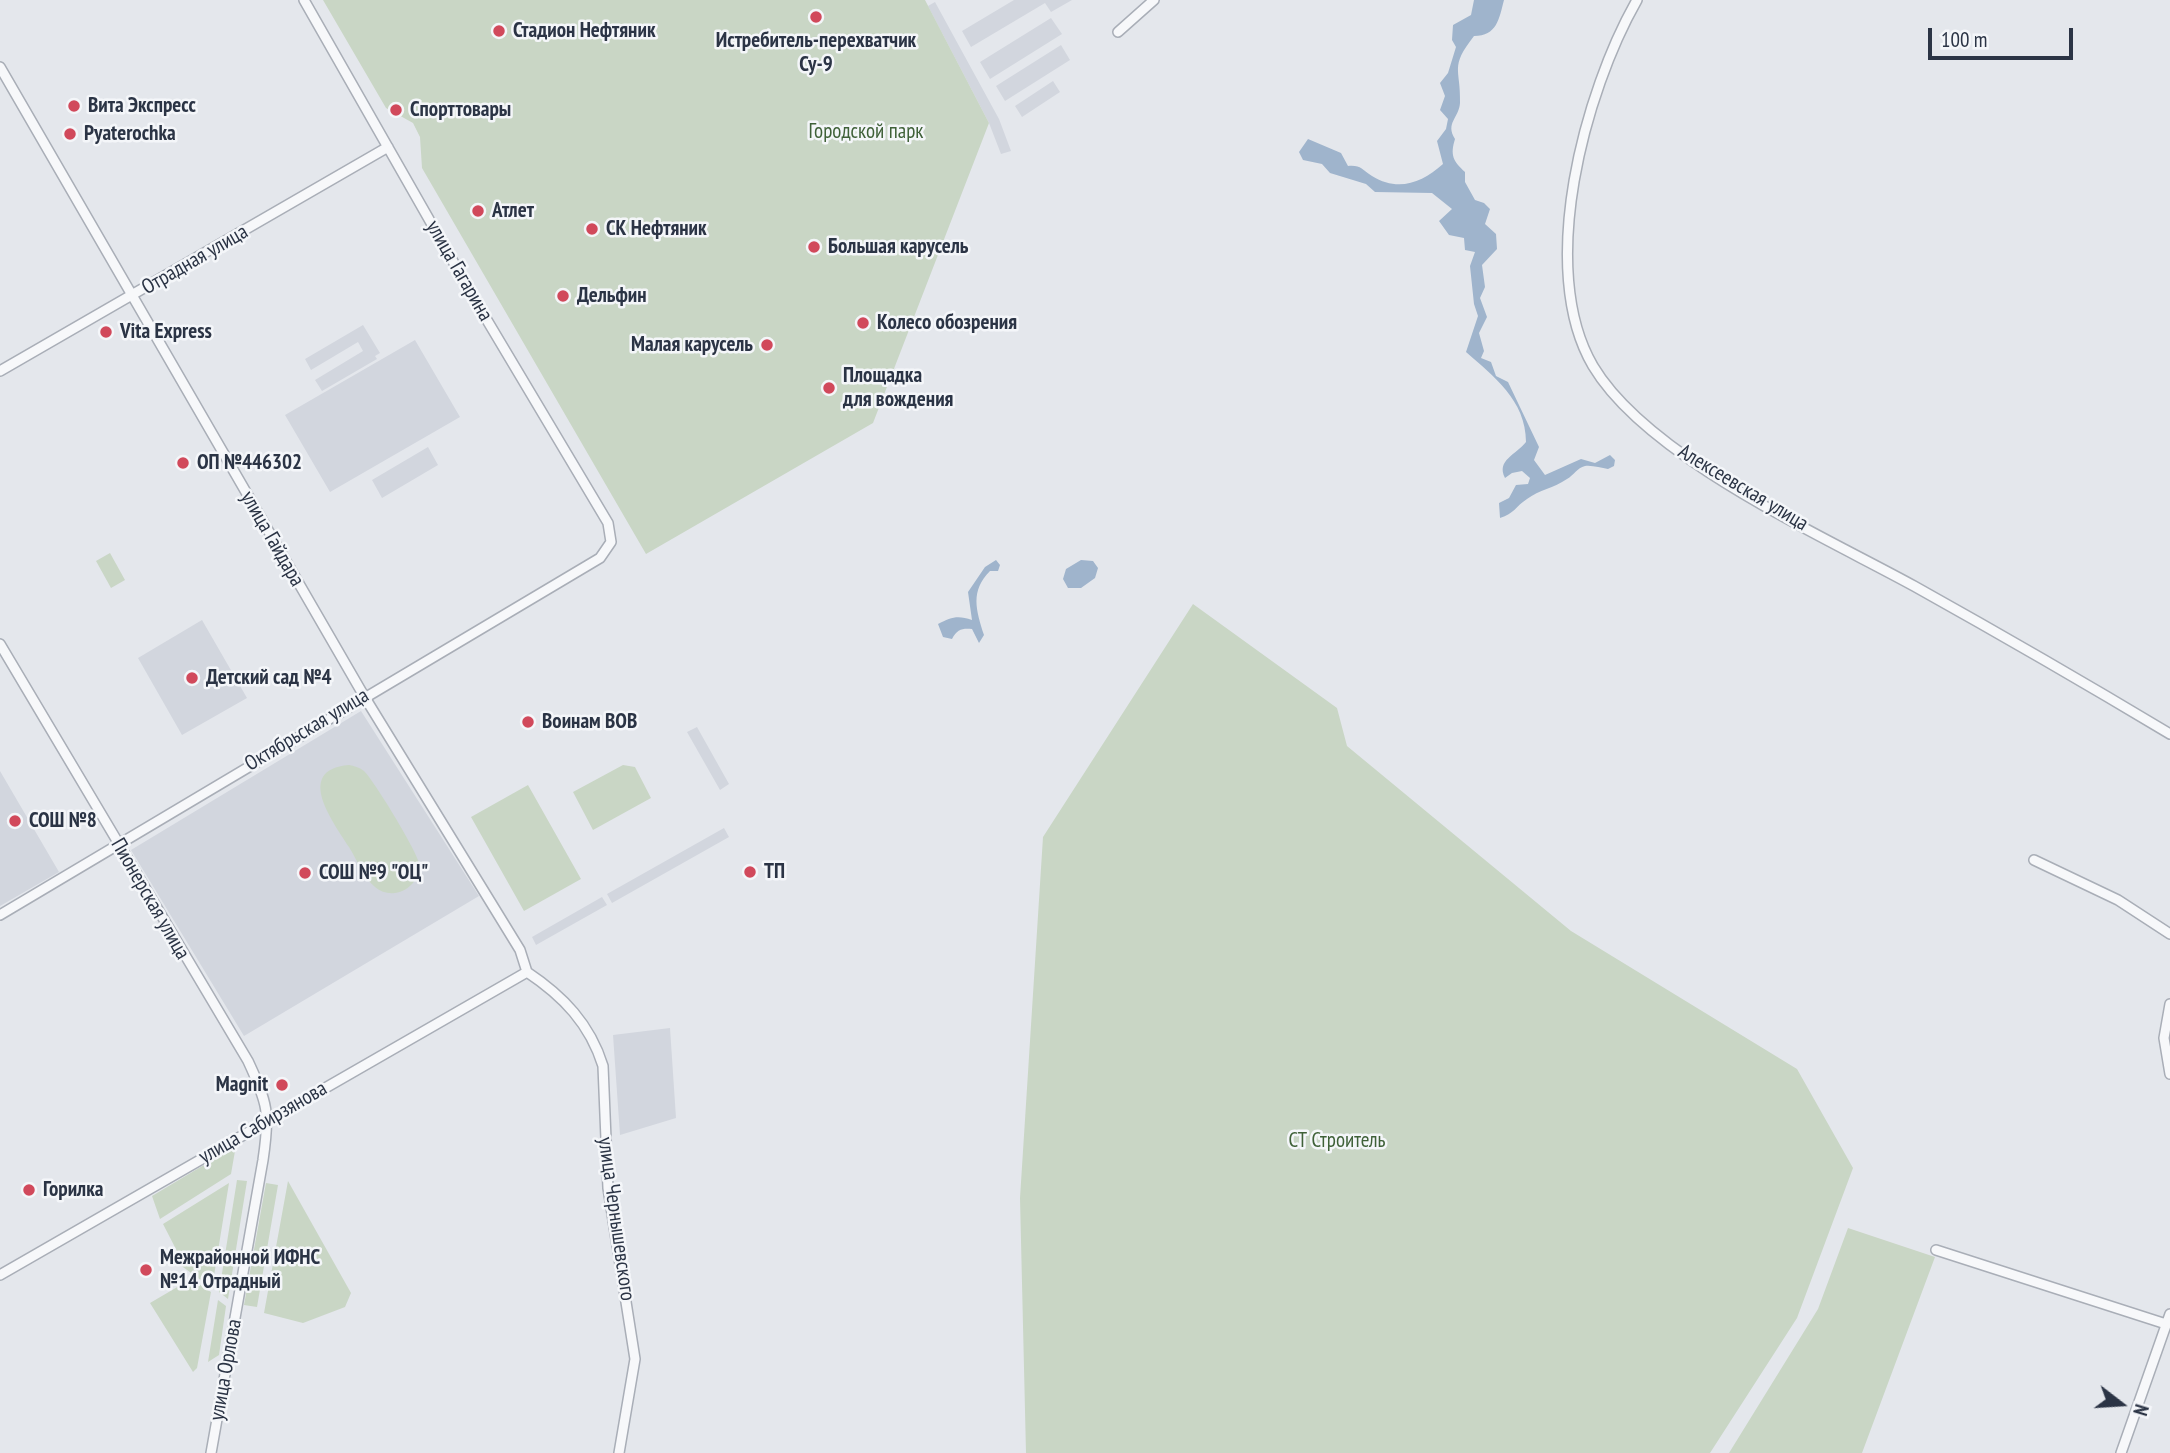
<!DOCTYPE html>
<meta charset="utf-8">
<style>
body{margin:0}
#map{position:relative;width:2170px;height:1453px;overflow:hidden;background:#e4e7ec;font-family:"PT Sans Narrow",sans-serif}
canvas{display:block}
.north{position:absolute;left:2086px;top:1369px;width:70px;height:70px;-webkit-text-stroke:5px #f4f6f9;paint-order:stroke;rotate:107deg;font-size:19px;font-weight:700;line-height:28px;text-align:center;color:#2b3445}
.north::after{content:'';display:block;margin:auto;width:24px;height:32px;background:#2b3445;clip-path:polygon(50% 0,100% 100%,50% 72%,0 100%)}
.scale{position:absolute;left:1928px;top:28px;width:145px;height:32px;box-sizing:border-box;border:4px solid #2b3445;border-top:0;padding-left:9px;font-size:21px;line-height:24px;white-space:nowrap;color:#2b3445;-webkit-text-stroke:5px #f4f6f9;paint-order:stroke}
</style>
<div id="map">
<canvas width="2170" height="1453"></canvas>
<div class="north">N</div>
<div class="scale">100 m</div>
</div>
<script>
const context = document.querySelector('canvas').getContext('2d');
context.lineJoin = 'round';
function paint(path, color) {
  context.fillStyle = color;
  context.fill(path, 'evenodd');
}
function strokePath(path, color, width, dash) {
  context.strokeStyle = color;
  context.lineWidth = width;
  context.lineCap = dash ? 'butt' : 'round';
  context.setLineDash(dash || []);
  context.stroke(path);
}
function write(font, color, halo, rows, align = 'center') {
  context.font = font + ' "PT Sans Narrow",sans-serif';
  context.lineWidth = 5;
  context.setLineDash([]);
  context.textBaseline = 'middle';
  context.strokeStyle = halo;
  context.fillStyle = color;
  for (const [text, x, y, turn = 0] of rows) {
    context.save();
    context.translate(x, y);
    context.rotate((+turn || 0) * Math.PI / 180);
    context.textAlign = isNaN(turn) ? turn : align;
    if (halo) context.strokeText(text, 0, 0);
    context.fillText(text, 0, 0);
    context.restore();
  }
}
paint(new Path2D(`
 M1014 0H1072L1051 12 1045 3 971 47 962 31Z
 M935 2 999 119 1011 151 1001 154 989 123 928 6Z
 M1051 18 1062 34 990 79 980 62Z
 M1061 45 1070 60 1005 101 996 86Z
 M1053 81 1060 92 1022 117 1015 106Z
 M363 325 380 353 375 356 377 359 322 391 315 380 363 351 358 342 311 370 305 359Z
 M415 340 460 417 330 492 285 415Z
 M428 447 438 465 382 498 372 480Z
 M202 620 247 698 182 735 138 658Z
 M361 711 479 896 244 1036 131 850Z
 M697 727 729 784 720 790 687 732Z
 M0 771 59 872 0 906Z
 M724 828 729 837 612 903 607 894Z
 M602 897 607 905 536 945 532 937Z
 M670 1028 676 1118 620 1135 613 1035Z`), '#d2d6de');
paint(new Path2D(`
 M323 0H925L989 123 873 423 646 554 422 168 420 137 413 123 386 108Z
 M110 553 125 580 111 588 96 561Z
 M1193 604 1337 708 1347 746 1571 931 1797 1069 1853 1168 1797 1318 1710 1453H1026L1020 1198 1043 837Z
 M349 765C354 766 359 767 364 771 373 779 417 851 419 863 421 877 410 891 395 893 388 894 381 892 375 887 364 878 357 860 349 847 334 823 293 770 349 765Z
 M623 765 635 767 651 798 593 830 573 792Z
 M528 785 581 879 524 911 471 817Z
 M229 1150 235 1151 231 1174 160 1219 152 1196Z
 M237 1180 247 1181 228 1299 219 1292Z
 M288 1181 351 1293 345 1307 303 1323 264 1313Z
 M229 1183 212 1288 176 1262 179 1255 163 1224Z
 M266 1183 278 1185 257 1307 244 1305Z
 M1848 1228 1935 1257 1862 1453H1729L1818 1309Z
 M191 1279 211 1292 197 1368 193 1372 150 1303Z
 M218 1300 226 1306 219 1355 208 1362Z`), '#c9d6c5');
paint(new Path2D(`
 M1474 0H1504C1499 19 1497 36 1474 36 1449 68 1461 68 1460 103 1459 118 1445 123 1455 139 1450 155 1453 161 1465 172V182L1475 200 1484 203 1490 209 1485 224 1496 234 1497 249 1482 265 1485 287 1480 298 1487 317 1479 333 1484 351 1481 358 1491 362 1496 376 1508 382 1539 447 1534 460 1545 475 1581 459 1595 463 1610 455 1615 460 1614 466 1608 469C1601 468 1592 465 1585 466 1577 468 1574 475 1567 479 1554 488 1539 490 1527 499 1516 506 1514 514 1500 518L1499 503 1509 498 1516 485 1528 484 1530 478 1522 471 1512 473 1505 478C1496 460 1516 455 1526 442 1526 400 1493 376 1466 352L1478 316 1474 304 1470 266 1475 252 1465 250 1464 238 1449 235 1439 221 1452 209 1432 193 1375 192 1366 184 1330 173 1322 164 1303 160 1299 152 1308 139 1341 153 1348 166C1361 165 1361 169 1372 176 1398 192 1422 183 1443 164L1437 141 1446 129 1448 119 1440 110 1445 96 1440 83 1448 73 1456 47 1452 40 1453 25 1471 15Z
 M996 560 1000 565 998 571H990C970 591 976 610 984 635L979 643 972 629C963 628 957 629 952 639L943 637 938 624C951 617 958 615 972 620L968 592 985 567Z
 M1081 560 1093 561 1098 568 1095 578 1081 588H1068L1063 579 1066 569Z`), '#9fb4cc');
const minor = new Path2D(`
 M1637 0C1585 91 1536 269 1593 366 1647 457 1821 535 1914 586 2000 634 2085 683 2170 734
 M1118 32 1154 0
 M0 67 364 696 520 950 527 972
 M0 371 388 147
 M0 644 248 1061C268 1104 270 1113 263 1160L211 1453
 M2034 860 2118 900 2170 934
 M0 915 600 558 611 542 608 523 475 300 304 0
 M527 972C563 996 590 1024 603 1066L608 1188 635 1359 619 1453
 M2170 1004 2164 1038 2170 1074
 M1936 1250 2166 1324
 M0 1275 527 972
 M2121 1453 2170 1314`);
strokePath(minor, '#a9aeb7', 12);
strokePath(minor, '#f7f8fa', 9);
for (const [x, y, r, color] of [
 [816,17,7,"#d1495b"],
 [499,31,7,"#d1495b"],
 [74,106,7,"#d1495b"],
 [396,110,7,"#d1495b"],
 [70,134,7,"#d1495b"],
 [478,211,7,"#d1495b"],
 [592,229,7,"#d1495b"],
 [814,247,7,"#d1495b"],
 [563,296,7,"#d1495b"],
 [863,323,7,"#d1495b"],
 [106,332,7,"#d1495b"],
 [767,345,7,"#d1495b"],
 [829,388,7,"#d1495b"],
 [183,463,7,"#d1495b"],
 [192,678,7,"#d1495b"],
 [528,722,7,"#d1495b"],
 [15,821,7,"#d1495b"],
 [750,872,7,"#d1495b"],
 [305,873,7,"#d1495b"],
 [282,1085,7,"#d1495b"],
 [29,1190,7,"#d1495b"],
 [146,1270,7,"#d1495b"]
]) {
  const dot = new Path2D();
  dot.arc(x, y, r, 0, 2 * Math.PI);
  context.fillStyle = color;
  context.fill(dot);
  strokePath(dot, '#f4f6f9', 2.5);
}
write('bold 21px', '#2b3445', '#f4f6f9', [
 ["Стадион Нефтяник",513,31],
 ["Истребитель-перехватчик",816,41,"center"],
 ["Су-9",816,65,"center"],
 ["Вита Экспресс",88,106],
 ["Спорттовары",410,110],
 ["Pyaterochka",84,134],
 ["Атлет",492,211],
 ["СК Нефтяник",606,229],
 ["Большая карусель",828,247],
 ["Дельфин",577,296],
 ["Колесо обозрения",877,323],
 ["Vita Express",120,332],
 ["Малая карусель",753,345,"right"],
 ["Площадка",843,376],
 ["для вождения",843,400],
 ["ОП №446302",197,463],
 ["Детский сад №4",206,678],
 ["Воинам ВОВ",542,722],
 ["СОШ №8",29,821],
 ["ТП",764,872],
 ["СОШ №9 \"ОЦ\"",319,873],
 ["Magnit",268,1085,"right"],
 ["Горилка",43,1190],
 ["Межрайонной ИФНС",160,1258],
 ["№14 Отрадный",160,1282]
], 'left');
write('21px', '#3f6138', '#f4f6f9', [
 ["Городской парк",866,132],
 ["СТ Строитель",1337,1141]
]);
write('21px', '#2b3445', '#f4f6f9', [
 ["Отрадная улица",195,260,-30],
 ["улица Гагарина",459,271,60],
 ["Алексеевская улица",1743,488,31],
 ["улица Гайдара",272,539,60],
 ["Октябрьская улица",307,730,-31],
 ["Пионерская улица",150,899,60],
 ["улица Сабирзянова",263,1123,-30],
 ["улица Чернышевского",616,1219,82],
 ["улица Орлова",226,1370,-80]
]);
</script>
